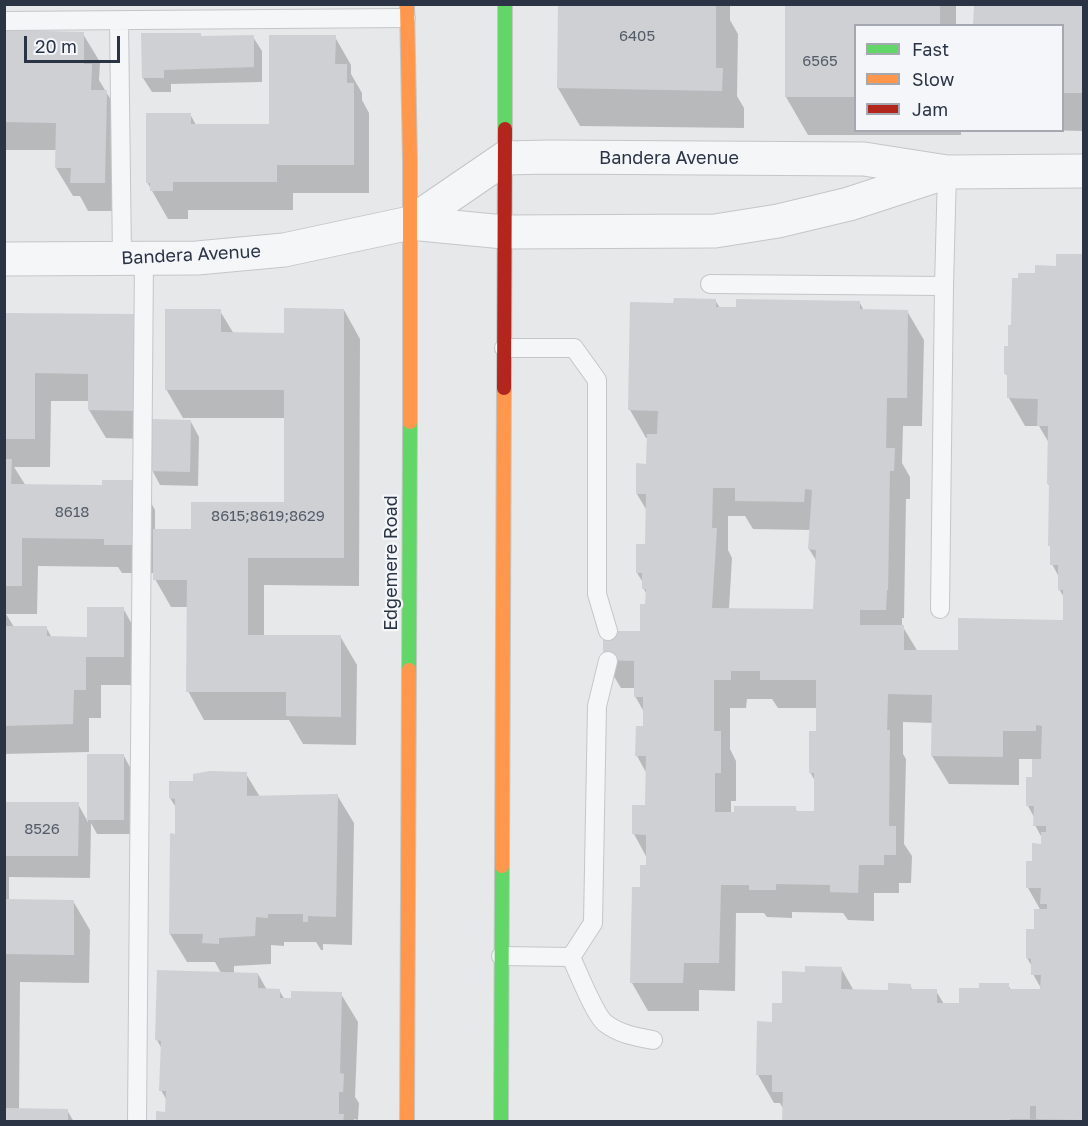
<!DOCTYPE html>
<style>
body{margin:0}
#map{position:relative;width:1088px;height:1126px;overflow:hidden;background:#e6e8ea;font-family:"Golos Text",sans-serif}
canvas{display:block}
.frame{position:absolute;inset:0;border:6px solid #2b3445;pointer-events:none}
.legend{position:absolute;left:854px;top:24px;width:210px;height:108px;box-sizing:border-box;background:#f4f6f9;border:2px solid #a4a8b1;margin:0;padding:8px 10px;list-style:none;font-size:18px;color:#2b3445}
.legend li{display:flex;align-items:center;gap:12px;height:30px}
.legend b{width:30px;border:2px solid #a4a8b1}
.scale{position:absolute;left:24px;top:36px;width:96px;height:27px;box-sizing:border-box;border:3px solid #2b3445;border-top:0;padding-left:8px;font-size:18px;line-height:21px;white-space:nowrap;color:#2b3445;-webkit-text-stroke:4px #f4f6f9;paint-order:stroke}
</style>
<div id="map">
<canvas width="1088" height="1126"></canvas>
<div class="frame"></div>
<ul class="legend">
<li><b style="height:8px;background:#63d668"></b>Fast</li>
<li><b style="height:8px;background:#ff974d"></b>Slow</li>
<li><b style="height:8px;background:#b3261e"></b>Jam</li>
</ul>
<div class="scale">20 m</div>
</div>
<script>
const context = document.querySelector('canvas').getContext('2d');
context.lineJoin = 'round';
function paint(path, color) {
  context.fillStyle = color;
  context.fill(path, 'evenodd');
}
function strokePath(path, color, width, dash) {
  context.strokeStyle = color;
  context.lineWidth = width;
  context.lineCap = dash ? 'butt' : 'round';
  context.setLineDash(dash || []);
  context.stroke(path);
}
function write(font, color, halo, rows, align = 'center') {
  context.font = font + ' "Golos Text",sans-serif';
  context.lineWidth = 4.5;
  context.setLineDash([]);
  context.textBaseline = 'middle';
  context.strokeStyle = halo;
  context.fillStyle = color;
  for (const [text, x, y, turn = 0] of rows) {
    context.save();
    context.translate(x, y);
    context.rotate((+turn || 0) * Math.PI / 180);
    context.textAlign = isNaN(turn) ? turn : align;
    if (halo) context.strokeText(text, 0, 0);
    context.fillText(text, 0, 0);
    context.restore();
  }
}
paint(new Path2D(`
 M559 4H730V20L738 34 737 96 744 108V128L580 126 558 88Z
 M787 4H956V26H856V130H961V135H808L786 97Z
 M1084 4V131L1037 130H1062V26Z
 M4 32 83 34 100 62 99 80 123 120 121 211H88L80 196H73L56 168 57 150H4Z
 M200 34 202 37H253L262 51V82L171 84V92H152L143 78Z
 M335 37 351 65V74L362 93V100L369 113V193H293V210H188V219H168L147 182 190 114 196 125H270Z
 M1084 255V1122H784V1110L780 1103H774L758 1075 773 1023 783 1005 807 973 841 968 854 991H889L910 985 913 991H936L944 1004H961L980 990 1008 985 1011 990H1042L1033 974V968L1027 958 1041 911 1028 888 1033 863 1042 846V838L1035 825V819L1028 806V778H1033L1034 759H1019V785L949 784 932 756 933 723 903 722V754L906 759 904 844 912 856 911 883H899V893H874V921L848 920 843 913 792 912V918L767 917 764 913H736L735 991 699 990V1011H648L632 983 641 889 647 867V858L634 834 647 807V774L637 756 644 727V712L635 696V688H621L604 660 642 633 647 605V595L644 589V584L637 573 646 545 647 511 637 494 648 465V438H646L630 410 675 304 715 300 720 308 860 303 864 311H907L924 340 922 426H903L902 463 910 477V499H906L904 618H902V627H903L918 652H959L1064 621 1065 599 1059 589V577L1052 564 1051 488 1048 484 1049 443 1039 426H1025L1009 398V379L1006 374 1013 326 1037 275 1058 267ZM728 516H745L753 529 811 530 809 549 817 562 815 611 729 609 732 558 728 550ZM747 699H772L778 708H817V733L810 772 815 781V813H798L795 808 731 813V801H736V761L730 749V708H746Z
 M344 310 360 339 359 586 264 585V636H340L357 665 356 745 303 744 289 720H204L188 691V607H171L155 579V573H122L118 567 38 566 37 614H6L14 627H46L52 638 88 639 123 608 139 637V685H101V718H89V752L4 754V315L134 316 150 344 149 439 106 438 89 410V401H51L50 467H14L26 486 104 487 139 481 155 510V531H193L285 503 286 418H183L166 389 220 311 234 334H285Z
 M191 422 199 437 198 486 160 485 152 470Z
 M88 756H124L132 771V834H97L91 823 90 878 9 877V901H73L90 930 89 983 20 982 19 1110H67L74 1122H4V803L78 804 88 822Z
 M246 774 260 797 337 795 354 823 352 945 323 944V950H321L316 942H284V946L271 945V964L234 966V974H258L267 990H279L285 1000 341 994 358 1022 355 1097 359 1103 358 1120 354 1119V1122H157L167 1113V1101L161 1090 162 1049 157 1040 221 973 215 962H187L170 934 177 809 170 798 194 783Z`), '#0003');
paint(new Path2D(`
 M558 4H716V68H723L722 91 557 88Z
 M785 4H940V26H856V97H785Z
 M974 4H1084V93H1062V26H973Z
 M4 30 84 32V64H92L91 90H107L105 183H70L71 168H55L56 123 4 122Z
 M141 33H201V36L254 35V67L164 70V78H142Z
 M269 35H336L335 64H347V83H354V165H277V182H173V191H150V183H146V113H191V124H269Z
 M1056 254H1084V1120L1036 1119V1106H1030V1119H1010V1122H868V1120H841V1122H782L783 1092H772V1075H756L757 1021 772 1022V1003H782V971L805 972V966L842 967 841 989 888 990V983L911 984V989H937V1003H959V988H979V983H1009V989H1040L1041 975H1031V959L1026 958V929H1034V909H1047V904H1040L1041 888H1026V861H1032V843L1041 844V832H1046V826H1033L1034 806H1026V777H1032V759H1041L1042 726 1036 725V731H1003V757L931 756 932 695 888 694 887 730H890L889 826H896V855H884V865H859L858 893 830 892V885L776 884V890H749V885H721L719 963H684L683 983H630L632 887H640V865H646V835L632 834V805H645L646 756H635L636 726H643V697H634V661L603 660V631H640V604H645L646 589H642V573H636V544H645L646 494H636V463L646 464 647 434H657L658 411 628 410 630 302 673 303 674 298 716 299V307H736V299L860 301V309L908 310 907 398H887L886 448H895L894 471H890L888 590H887L886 610H860V625H904V650H958V618L1063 620V590H1058V565H1050V546H1048L1049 484H1047L1048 426H1037L1038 399 1007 398V374H1004V346H1008V325H1011L1012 278H1018V273H1035V265L1056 266ZM713 488H735V501L804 502 805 489 812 490 808 549 816 550 813 609 712 608 717 528H712ZM731 671H760V680H816V731H809V773H814V811H796V806H734V812H715V773H721V731H714V680H731Z
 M284 308 344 309V558H248V635H341V717L286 716V692H186L187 580H153V529H191V502H284V390H165V309H221V332L284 333Z
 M4 313 134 314V411L88 410V374L35 373V439H4Z
 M152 419 191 420 190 472 150 471Z
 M4 459H12L11 484 102 485V480H139V545H104V539L22 538V586H4Z
 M87 607H124V657H86V690H74L73 724 4 726V626H47V636L87 637Z
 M87 754H124V820H87Z
 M210 771 247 772V796L338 794 336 917 308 916V922H303V914H268V918L256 917 255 936 219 938V944L202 943 203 934H169L170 833 175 834V799L169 798V781H193V774Z
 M4 802H79L78 856H4Z
 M4 899 74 900V955L4 954Z
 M157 970 258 973V988L280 989V998H291V991L342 992 340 1073 344 1074 343 1092H339V1114H344L343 1122H156V1111L165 1112 166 1091H159L161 1041 155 1040Z
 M4 1108 68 1109V1122H4Z`), '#ced0d3');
const lane = new Path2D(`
 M4 21 406 18
 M119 21 122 258
 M710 284 944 286
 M504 348H574L597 380V594L608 631
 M940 609 944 286 947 172
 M501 956 571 957
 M571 957 593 923 597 706 608 661
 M571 957C577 970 595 1015 605 1023 619 1034 636 1037 653 1040
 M137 1122 144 258`);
const street = new Path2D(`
 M410 223 505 158 549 157 864 159 947 172 1084 171
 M4 259 197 258 284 250 410 223 504 232 715 231 778 221 849 204 947 172`);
const fast = new Path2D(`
 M505 129V4
 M409 670 410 422
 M501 1122 502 866`);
const slow = new Path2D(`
 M407 4 410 162V422
 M502 866 504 388
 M407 1122 409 670`);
const jam = new Path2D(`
 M504 388 505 129`);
strokePath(lane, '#c4c6c8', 20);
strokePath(street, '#c4c6c8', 35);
strokePath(fast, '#c4c6c8', 16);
strokePath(slow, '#c4c6c8', 16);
strokePath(jam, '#c4c6c8', 16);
strokePath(lane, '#f5f6f7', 18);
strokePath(street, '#f5f6f7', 33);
strokePath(fast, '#63d668', 14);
strokePath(slow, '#ff974d', 14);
strokePath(jam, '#b3261e', 14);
write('15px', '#545c69', null, [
 ["6405",637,36],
 ["6565",820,61],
 ["8618",72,512],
 ["8615;8619;8629",268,516],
 ["8526",42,829]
]);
write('18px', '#2b3445', '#f4f6f9', [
 ["Bandera Avenue",669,158],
 ["Bandera Avenue",191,255,-3],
 ["Edgemere Road",391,563,-90]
]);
</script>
